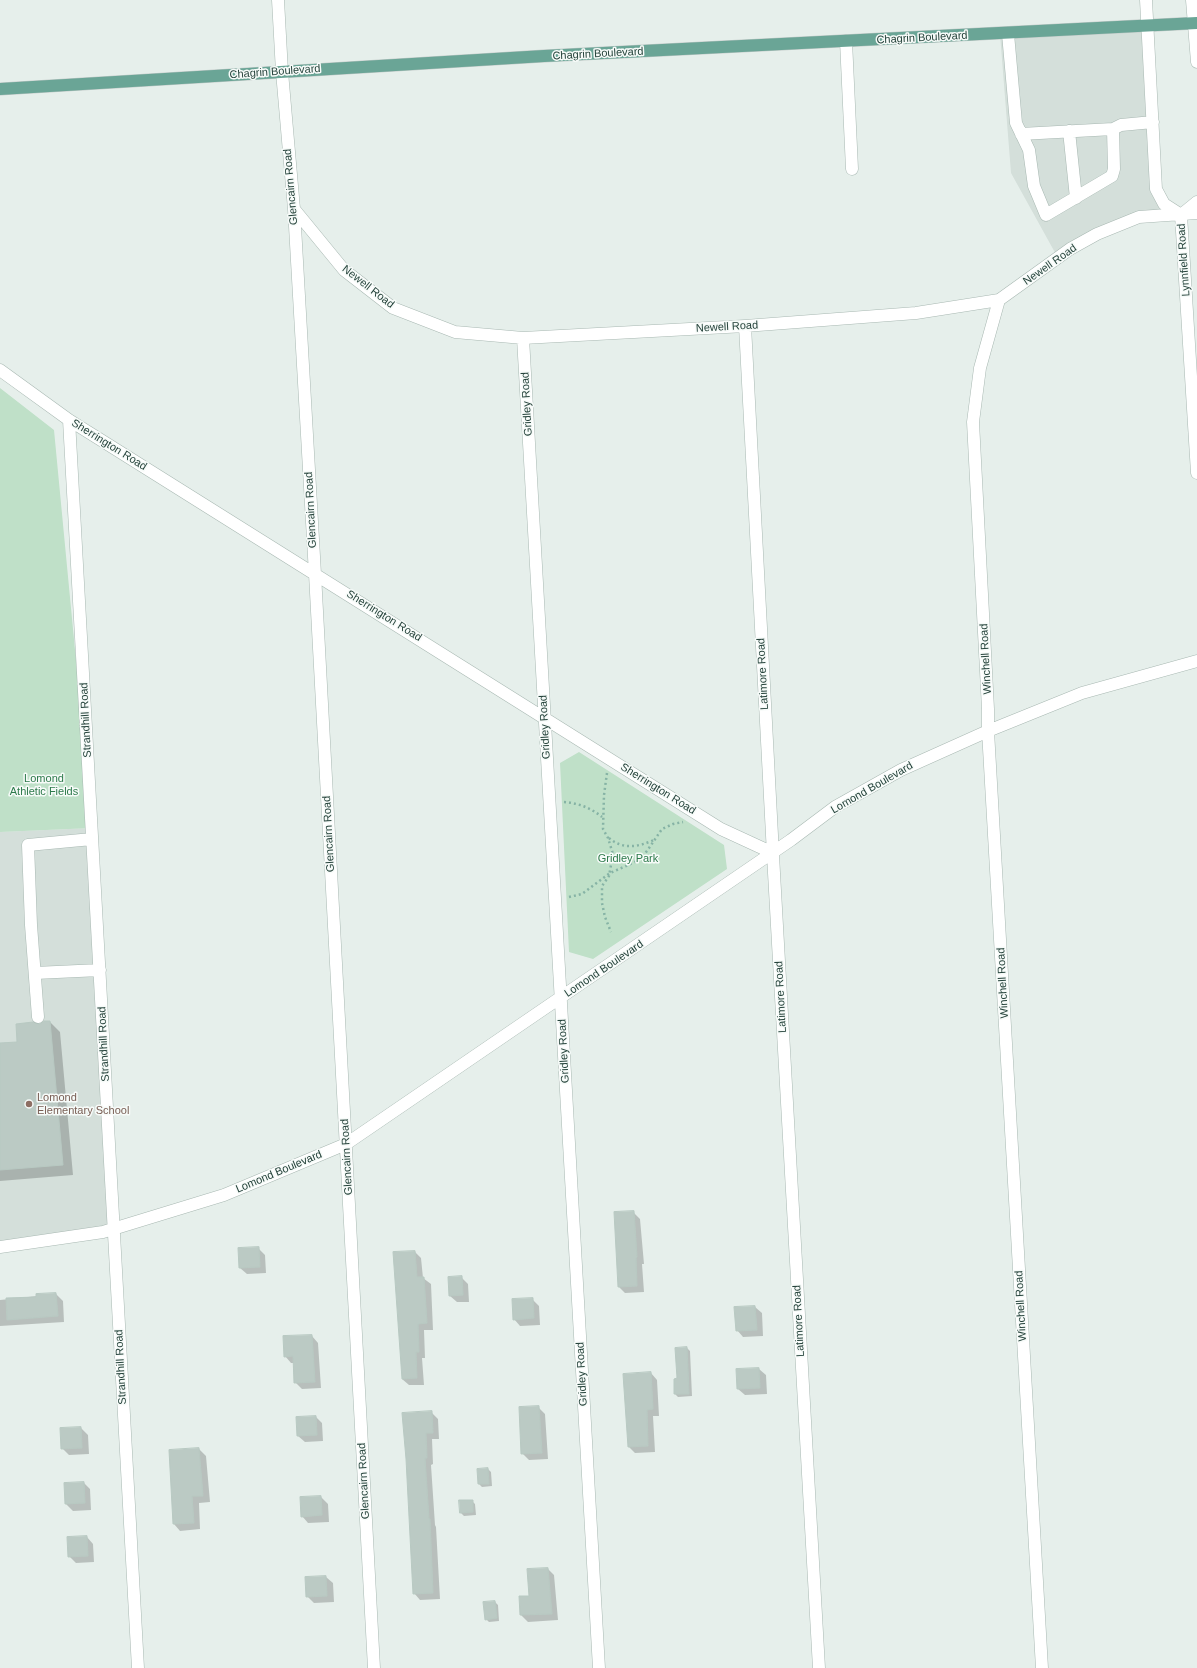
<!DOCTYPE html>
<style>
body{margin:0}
canvas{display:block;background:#e6efeb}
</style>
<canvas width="1197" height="1668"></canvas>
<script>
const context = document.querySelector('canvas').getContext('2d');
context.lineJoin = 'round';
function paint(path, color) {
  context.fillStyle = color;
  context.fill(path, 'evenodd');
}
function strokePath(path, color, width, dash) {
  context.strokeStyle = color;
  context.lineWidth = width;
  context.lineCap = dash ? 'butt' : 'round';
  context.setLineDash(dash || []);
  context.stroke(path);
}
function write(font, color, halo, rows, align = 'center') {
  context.font = font + ' Helvetica,sans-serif';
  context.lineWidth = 3;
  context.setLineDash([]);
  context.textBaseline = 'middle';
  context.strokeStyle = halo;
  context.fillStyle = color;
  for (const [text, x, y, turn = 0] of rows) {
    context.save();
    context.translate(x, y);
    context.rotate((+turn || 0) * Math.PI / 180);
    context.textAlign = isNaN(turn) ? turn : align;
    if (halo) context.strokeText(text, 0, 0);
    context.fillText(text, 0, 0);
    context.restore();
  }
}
paint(new Path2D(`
 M1147 26 1156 189 1181 215 1139 217 1058 258 1011 173 1000 34Z
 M92 828 114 1228 0 1247V832Z`), '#d4dfda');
paint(new Path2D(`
 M0 388 54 430 92 828 0 832Z
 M579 752 724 845 727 869 593 959 569 952 560 763Z`), '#bfe0c8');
paint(new Path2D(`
 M50 1022 60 1032 73 1175 0 1181V1044L18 1043 39 1026Z
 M633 1212 640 1219 644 1264H642L644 1292 625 1293 619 1287Z
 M258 1248 265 1255 266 1273 247 1274 240 1268Z
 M415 1252 421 1258 423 1278 431 1284 433 1330H424L425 1358H422L424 1385H409L402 1379Z
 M461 1277 468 1284 469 1302H457L450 1296Z
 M56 1294 63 1301 64 1322 0 1326V1300Z
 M532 1299 539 1306 540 1325 520 1326 514 1319Z
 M755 1307 762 1313 763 1336 743 1337 737 1330 735 1308Z
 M312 1336 318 1343 321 1388 302 1389 295 1382 294 1363H291L285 1356Z
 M687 1348 690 1351 692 1396 678 1397 675 1394Z
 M759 1369 766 1375 767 1394 745 1395 738 1389Z
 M651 1373 657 1380 659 1416H653L655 1452 635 1453 629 1447Z
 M538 1407 545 1414 548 1459 529 1460 522 1453Z
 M431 1412 438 1419 439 1439H432L433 1464 431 1465 435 1525 436 1527 440 1599 420 1600 414 1593 407 1459Z
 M316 1417 322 1423 323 1441 305 1442 298 1436Z
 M81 1428 88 1435 89 1454 69 1455 62 1448Z
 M199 1449 206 1456 210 1502 199 1503 200 1529 180 1531 174 1524Z
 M488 1469 491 1472 492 1486 482 1487 479 1484Z
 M84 1483 90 1489 91 1510 73 1511 66 1504 65 1484Z
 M321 1497 328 1504 329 1522 308 1523 302 1516Z
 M472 1501 475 1504 476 1515 464 1516 461 1513Z
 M87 1537 93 1544 94 1562 76 1563 69 1556Z
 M548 1569 554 1575 558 1620 528 1622 521 1615 520 1597H530Z
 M326 1577 333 1583 334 1602 314 1603 307 1596Z
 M495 1602 498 1605 499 1621 489 1622 486 1619Z`), '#0003');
const building = new Path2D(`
 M44 1021H50L63 1165 0 1170V1043L17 1042 16 1024 33 1022 39 1024Z
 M634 1211 637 1257 636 1258 637 1286 618 1287 614 1212Z
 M259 1247 260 1267 239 1268 238 1248Z
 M415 1251 417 1277H424L427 1323 418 1324 419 1352H416L417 1378 402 1379 393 1252Z
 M462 1276 463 1295 449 1296 448 1277Z
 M56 1293 58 1316 7 1320 6 1298 36 1297V1294Z
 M533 1298 534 1318 513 1320 512 1299Z
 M755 1306 757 1330 736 1331 734 1307Z
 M312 1335 315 1382 294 1383 293 1356 284 1357 283 1336Z
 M687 1347 689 1394H674V1379L677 1378 675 1348Z
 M759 1368 760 1388 737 1389 736 1369Z
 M651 1372 653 1409 647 1410 648 1446 628 1447 623 1374Z
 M539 1406 542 1453 521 1454 519 1407Z
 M432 1411 433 1433H426L427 1458H425L429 1519H430L433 1593 413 1594 406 1459 402 1413Z
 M316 1416 317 1435 297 1436 296 1417Z
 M81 1427 82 1448 61 1449 60 1428Z
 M199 1448 203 1496H192L194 1523 173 1524 169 1450Z
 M488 1468 489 1484H478L477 1469Z
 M84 1482 85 1503 65 1504 64 1483Z
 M321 1496 322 1515 301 1517 300 1497Z
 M459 1500H473V1512L460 1513Z
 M87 1536 88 1556 68 1557 67 1537Z
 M548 1568 552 1614 520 1615 519 1596H529L527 1569Z
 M326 1576 327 1596 306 1597 305 1577Z
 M495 1601 497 1618 485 1620 483 1602Z`);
paint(building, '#bbcac4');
strokePath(building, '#b8c9c2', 1);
const minor = new Path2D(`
 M278 0 282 72 294 209 315 574 374 1668
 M1146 0 1156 189 1164 204 1181 215
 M1192 0 1197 62
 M1008 34 1016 123 1029 150 1034 186 1046 215 1112 176 1114 169 1113 129 1121 125 1153 122
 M846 41 852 169
 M1069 131 1076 198
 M1021 134 1113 129
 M294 209 344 270 393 308 455 332 523 338 745 326 916 313 999 300 1070 249 1097 234 1139 217 1197 213
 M1181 215 1197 473
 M1181 215 1197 202
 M999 300 980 368 973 422 988 709V731L1042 1668
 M745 326 774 873 819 1668
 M523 338 599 1668
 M0 370 69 420 721 829 773 853
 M69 420 138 1668
 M35 973 100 970
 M38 1017 31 925 28 845 92 839
 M0 1247 103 1232 224 1195 346 1144 791 840 835 807 901 770 988 731 1082 693 1197 661`);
const major = new Path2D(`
 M0 89 544 56 1197 23`);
strokePath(minor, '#a8b8b2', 13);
strokePath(major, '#c2cac8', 13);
strokePath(new Path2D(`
 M607 773 604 795 603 829 608 838 613 854 609 876 602 886V903L605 917 611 932
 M564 802C578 803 591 808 602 817
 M609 838C623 850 638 847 654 840
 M569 897 582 894 610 873 635 862 647 851 662 829 673 824 683 822`), '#86b3a5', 2.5, [2, 3]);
strokePath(minor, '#fff', 12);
strokePath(major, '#6aa596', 12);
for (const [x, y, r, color] of [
 [29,1104,4,"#8d6e63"]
]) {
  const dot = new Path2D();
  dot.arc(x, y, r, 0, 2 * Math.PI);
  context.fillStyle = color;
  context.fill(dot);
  strokePath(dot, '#f7fbf9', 1.5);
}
write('11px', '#24423a', '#f7fbf9', [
 ["Chagrin Boulevard",922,38,-3],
 ["Chagrin Boulevard",598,54,-3],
 ["Chagrin Boulevard",275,72,-4],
 ["Glencairn Road",291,187,-95],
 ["Lynnfield Road",1184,260,-94],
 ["Newell Road",1050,265,-35],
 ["Newell Road",368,287,38],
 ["Newell Road",727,327,-3],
 ["Gridley Road",527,404,-93],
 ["Sherrington Road",109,445,32],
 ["Glencairn Road",311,510,-93],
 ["Sherrington Road",384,616,32],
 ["Winchell Road",986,659,-93],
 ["Latimore Road",763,674,-93],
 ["Strandhill Road",86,720,-93],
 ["Gridley Road",545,727,-93],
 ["Lomond Boulevard",872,788,-30],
 ["Sherrington Road",658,789,32],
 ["Glencairn Road",329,834,-93],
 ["Lomond Boulevard",604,969,-34],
 ["Winchell Road",1003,983,-93],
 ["Latimore Road",781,997,-93],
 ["Strandhill Road",104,1044,-93],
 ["Gridley Road",564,1051,-93],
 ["Glencairn Road",347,1157,-93],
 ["Lomond Boulevard",279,1172,-23],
 ["Winchell Road",1021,1306,-93],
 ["Latimore Road",799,1321,-93],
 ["Strandhill Road",121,1367,-93],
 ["Gridley Road",582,1374,-93],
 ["Glencairn Road",364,1481,-93]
]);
write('11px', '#2d7a4b', '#f7fbf9', [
 ["Lomond",44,779],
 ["Athletic Fields",44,792],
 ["Gridley Park",628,859]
]);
write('11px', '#785e54', '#f7fbf9', [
 ["Lomond",37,1098],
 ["Elementary School",37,1111]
], 'left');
</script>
